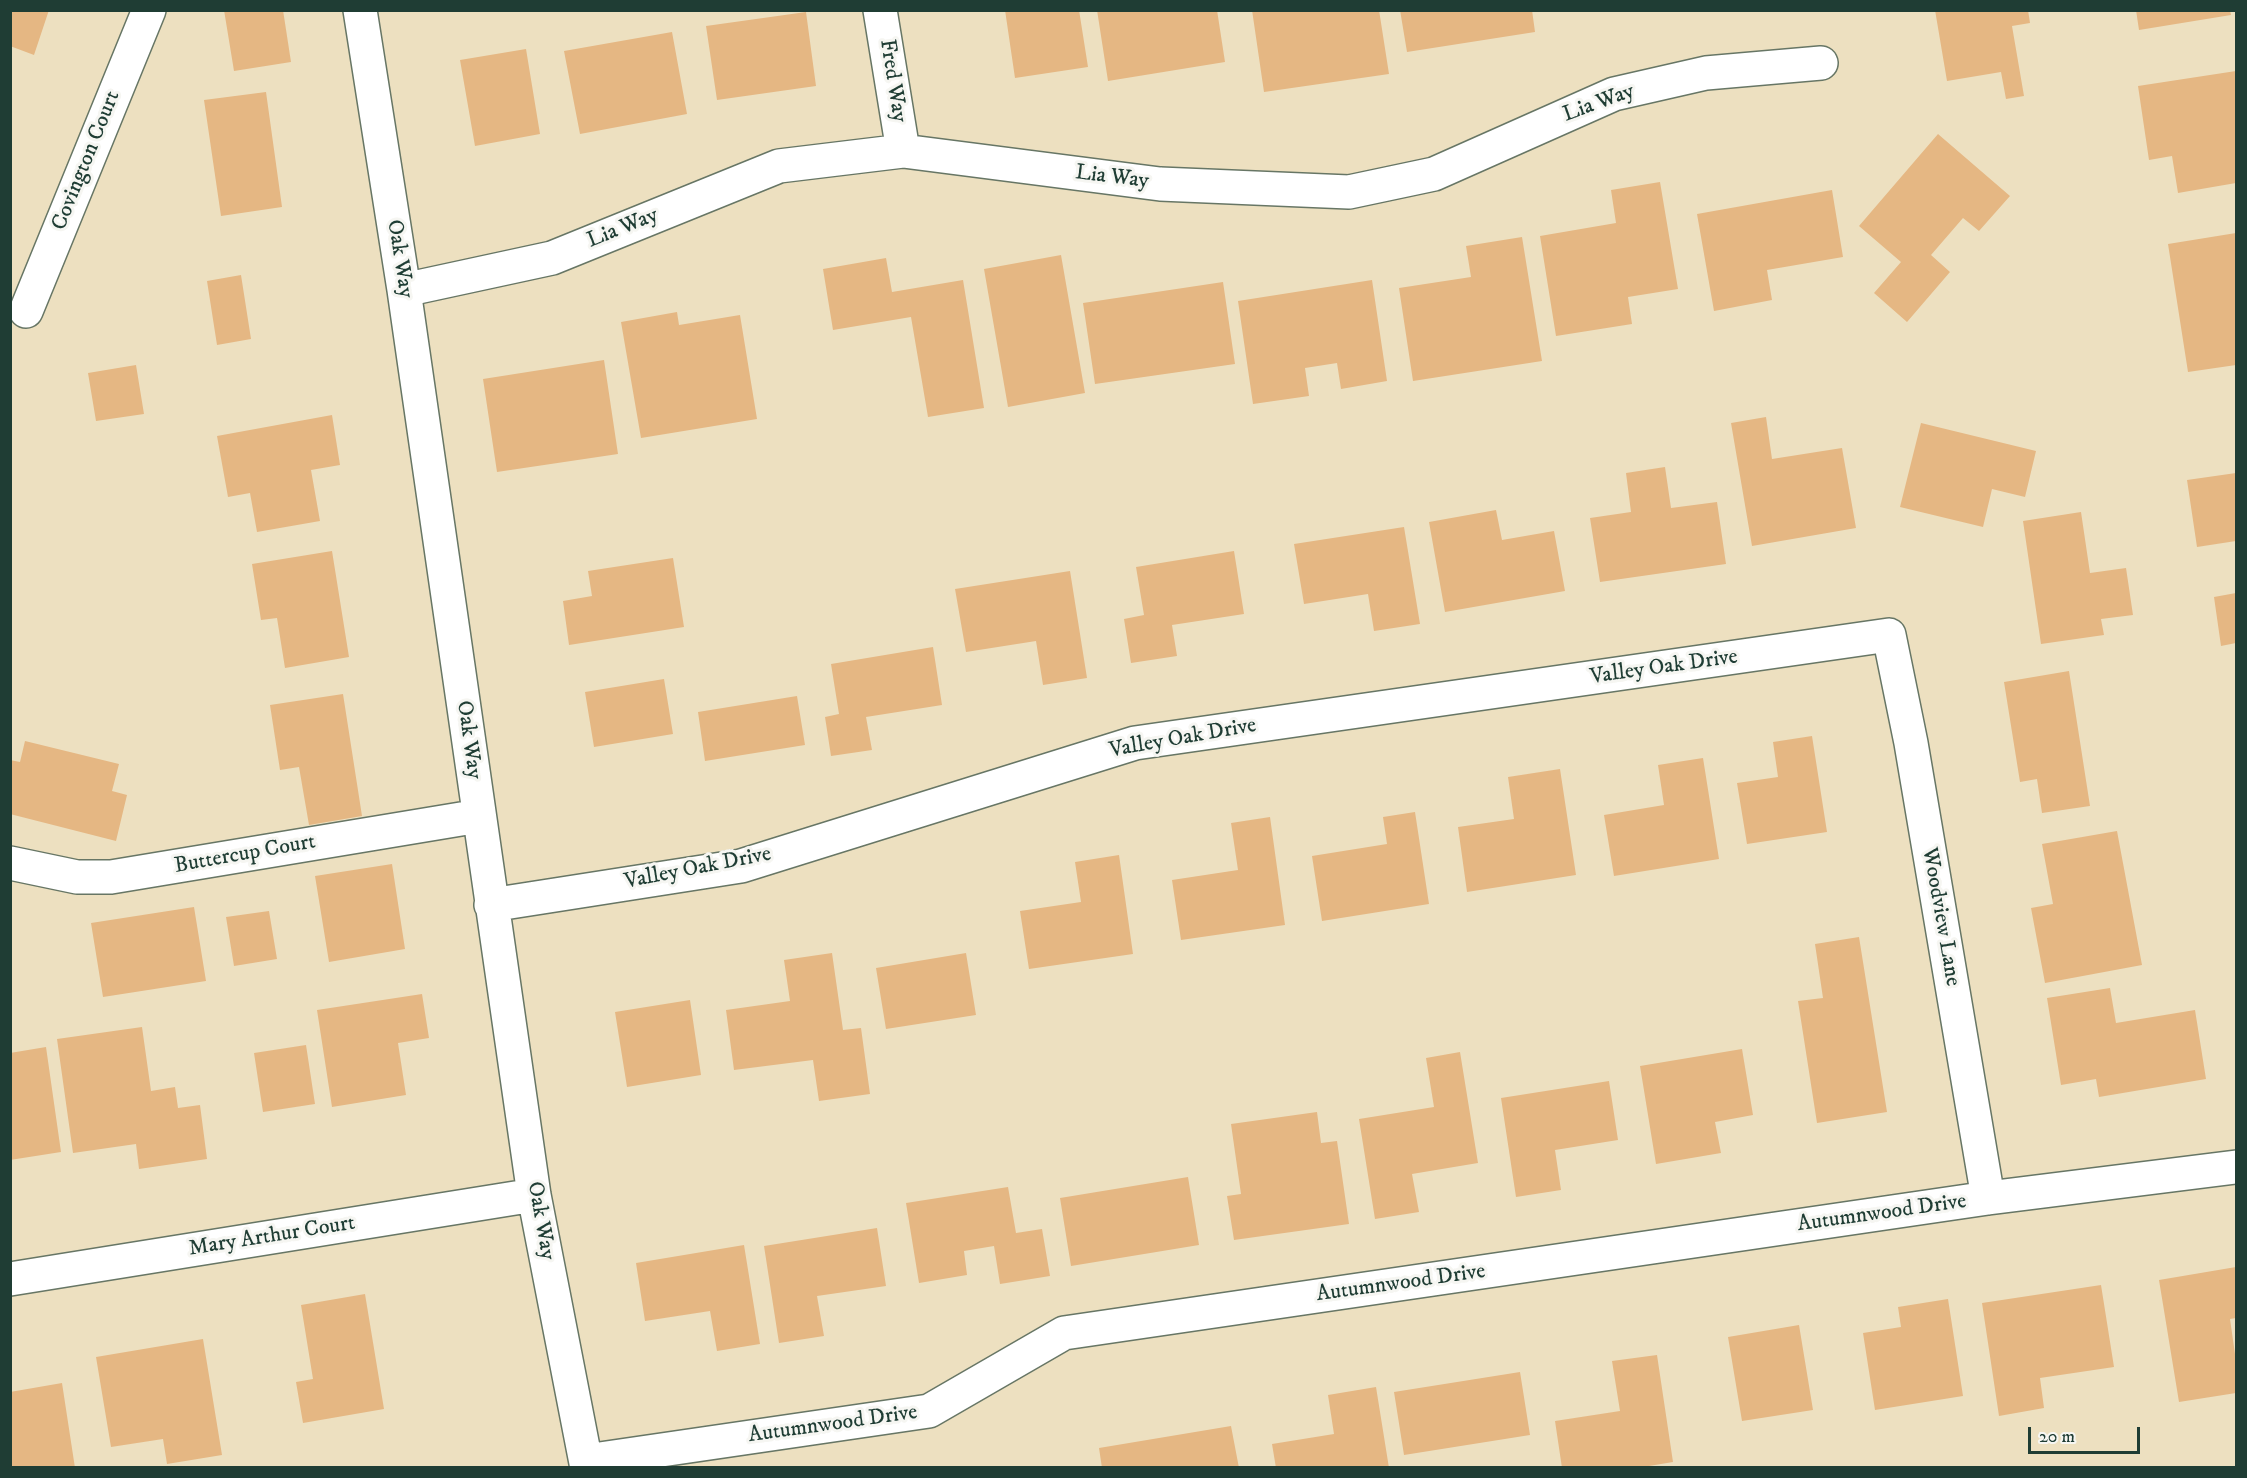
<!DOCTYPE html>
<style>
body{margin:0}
#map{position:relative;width:2247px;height:1478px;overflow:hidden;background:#ede0c0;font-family:"IM FELL DW Pica",serif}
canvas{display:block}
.frame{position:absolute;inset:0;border:12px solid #1f3d34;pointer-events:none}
.scale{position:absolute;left:2028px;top:1427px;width:112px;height:27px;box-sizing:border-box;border:3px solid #1f3d34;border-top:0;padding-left:8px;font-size:18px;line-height:21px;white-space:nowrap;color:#1f3d34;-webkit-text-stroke:4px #f6f6f2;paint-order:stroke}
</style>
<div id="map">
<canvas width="2247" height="1478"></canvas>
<div class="frame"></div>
<div class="scale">20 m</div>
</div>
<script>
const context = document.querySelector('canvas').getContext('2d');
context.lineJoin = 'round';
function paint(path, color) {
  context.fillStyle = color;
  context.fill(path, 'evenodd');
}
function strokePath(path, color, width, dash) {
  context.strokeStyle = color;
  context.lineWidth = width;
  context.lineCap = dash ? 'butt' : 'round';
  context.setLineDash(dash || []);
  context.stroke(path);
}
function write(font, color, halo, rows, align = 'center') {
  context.font = font + ' "IM FELL DW Pica",serif';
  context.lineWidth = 6;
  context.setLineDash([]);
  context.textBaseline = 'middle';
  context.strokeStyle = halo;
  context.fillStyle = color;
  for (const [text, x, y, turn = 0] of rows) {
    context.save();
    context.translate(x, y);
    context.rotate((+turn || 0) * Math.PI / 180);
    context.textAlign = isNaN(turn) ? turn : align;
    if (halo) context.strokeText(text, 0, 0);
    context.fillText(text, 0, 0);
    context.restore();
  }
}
paint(new Path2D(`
 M10 10H49L34 55 10 46Z
 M224 10H283L291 62 234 71Z
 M1005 10H1079L1088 67 1015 78Z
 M1097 10H1217L1225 62 1108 81Z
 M1252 10H1379L1389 74 1264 92Z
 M1400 10H1532L1535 32 1407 52Z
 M1935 10H2028L2030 23 2012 26 2024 96 2006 99 2001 72 1947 81Z
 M2136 10H2230L2231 15 2139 30Z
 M806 12 816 86 717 100 706 26Z
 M672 32 687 114 580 134 564 51Z
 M526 49 540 134 475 146 460 60Z
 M2236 71V183L2178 193 2172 156 2149 160 2138 86Z
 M266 92 282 207 221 216 204 100Z
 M1938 134 2010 196 1979 231 1963 218 1931 255 1950 272 1907 322 1874 293 1901 262 1859 226Z
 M1660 182 1678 289 1628 297 1632 324 1556 336 1540 236 1616 223 1611 190Z
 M1832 190 1843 257 1767 270 1772 300 1714 311 1697 214Z
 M2236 233V365L2188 372 2168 244Z
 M1522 237 1542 361 1413 381 1399 288 1471 277 1466 246Z
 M1061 255 1085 393 1008 407 984 269Z
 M886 258 892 292 963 280 984 408 928 417 911 317 833 330 823 269Z
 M241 275 251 339 217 345 207 281Z
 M1372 280 1387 381 1341 389 1337 363 1305 368 1309 396 1253 404 1238 301Z
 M1223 282 1235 364 1095 384 1083 303Z
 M677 312 679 325 740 315 757 419 641 438 621 322Z
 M604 360 618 454 497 472 483 379Z
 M136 365 144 414 96 421 88 373Z
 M332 415 340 465 311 470 320 521 257 532 250 493 228 497 217 436Z
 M1766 417 1772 459 1842 448 1856 528 1752 546 1731 423Z
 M1921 423 2036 451 2025 497 1992 489 1983 527 1900 507Z
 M1665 467 1671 508 1717 502 1726 564 1600 582 1590 518 1631 512 1626 473Z
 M2236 473V541L2197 547 2187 480Z
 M1496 510 1502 540 1554 531 1565 591 1445 612 1429 522Z
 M2081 512 2090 573 2126 568 2133 615 2101 619 2104 635 2041 644 2023 521Z
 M1404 527 1420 624 1374 631 1368 594 1304 604 1294 544Z
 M332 551 349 657 285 668 277 618 261 620 252 564Z
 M1234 551 1244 614 1172 625 1177 656 1131 663 1124 619 1144 615 1136 567Z
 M673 558 684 627 569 645 563 601 592 596 588 571Z
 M1070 571 1087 678 1043 685 1036 641 966 652 955 589Z
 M2236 593V643L2221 646 2214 597Z
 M933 647 942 705 866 717 872 750 831 756 825 717 839 714 831 664Z
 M2069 671 2090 806 2042 813 2037 779 2020 782 2004 682Z
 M664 679 673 734 594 747 585 692Z
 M343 694 362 816 309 825 299 767 280 770 270 705Z
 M797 696 805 745 705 761 698 712Z
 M1812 736 1827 832 1747 844 1737 783 1778 777 1773 742Z
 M25 741 119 764 112 791 127 795 116 841 10 814V760L20 762Z
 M1703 758 1719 859 1614 876 1604 815 1664 805 1658 765Z
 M1560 769 1576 875 1467 892 1458 827 1514 819 1508 777Z
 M1415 812 1429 904 1322 921 1312 856 1387 844 1383 817Z
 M1270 817 1285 925 1181 940 1172 880 1238 870 1231 823Z
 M2117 831 2142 965 2045 983 2031 908 2053 904 2042 844Z
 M1119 855 1133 954 1029 969 1020 911 1081 902 1075 862Z
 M392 864 405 949 329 962 315 876Z
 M194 907 206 981 103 997 91 923Z
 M269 911 277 959 234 966 226 917Z
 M1859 937 1887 1112 1817 1123 1798 1001 1823 998 1815 944Z
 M832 953 843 1030 861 1028 870 1094 819 1101 813 1060 734 1070 726 1010 790 1001 784 960Z
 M966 953 976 1015 886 1029 876 968Z
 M2110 988 2116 1023 2195 1010 2206 1079 2099 1097 2096 1079 2061 1085 2047 998Z
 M422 994 429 1038 398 1043 406 1095 332 1107 317 1010Z
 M690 1000 701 1075 627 1087 615 1012Z
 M142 1027 151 1091 175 1087 178 1108 200 1105 207 1159 139 1169 136 1144 73 1153 57 1039Z
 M306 1045 315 1104 263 1112 254 1053Z
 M46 1047 61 1152 10 1160V1053Z
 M1742 1049 1753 1115 1715 1122 1721 1153 1656 1164 1640 1066Z
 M1460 1052 1478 1163 1412 1174 1419 1212 1375 1219 1359 1119 1434 1107 1426 1058Z
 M1609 1081 1618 1140 1555 1150 1561 1190 1516 1197 1501 1098Z
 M1317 1112 1321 1143 1337 1141 1349 1224 1234 1240 1227 1196 1241 1194 1231 1124Z
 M1188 1177 1199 1245 1071 1266 1060 1198Z
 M1008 1187 1016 1233 1042 1229 1050 1276 1000 1284 994 1246 964 1251 967 1275 919 1283 906 1203Z
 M877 1228 886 1286 817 1296 824 1336 779 1343 764 1246Z
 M744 1245 760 1344 717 1351 710 1311 645 1321 636 1263Z
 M2236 1267V1318L2230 1319 2236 1361V1393L2179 1402 2159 1280Z
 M2101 1285 2114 1367 2040 1378 2044 1408 1999 1416 1982 1303Z
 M365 1294 384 1409 303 1423 296 1382 313 1379 301 1305Z
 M1948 1299 1963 1396 1875 1410 1863 1333 1901 1327 1898 1307Z
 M1799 1325 1813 1410 1742 1421 1728 1337Z
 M203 1339 222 1455 167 1464 163 1439 111 1447 96 1357Z
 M1657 1355 1673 1462 1637 1468H1562L1555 1421 1620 1411 1612 1361Z
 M1520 1372 1530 1435 1404 1455 1394 1392Z
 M62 1383 75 1468H10V1392Z
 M1376 1387 1389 1468H1276L1272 1444 1334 1434 1328 1395Z
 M1231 1426 1239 1468H1102L1099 1448Z`), '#e5b783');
const minor = new Path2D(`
 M360 10 404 290 534 1195 587 1468
 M880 10 903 151
 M404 290 552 258 779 166 903 151 1160 184 1349 192 1434 174 1614 94 1706 73 1821 63
 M26 311 149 10
 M10 863 77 877H111L479 816
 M491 905 741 866 1135 743 1889 635 1911 743 1988 1198
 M10 1279 534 1195
 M586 1461 929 1411 1064 1333 1988 1198 2236 1167`);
strokePath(minor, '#677665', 36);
strokePath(minor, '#fff', 33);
write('22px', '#1f3d34', '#f6f6f2', [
 ["Fred Way",892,81,81],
 ["Lia Way",1599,104,-20],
 ["Covington Court",87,161,-68],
 ["Lia Way",1112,178,7],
 ["Lia Way",623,229,-22],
 ["Oak Way",399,259,81],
 ["Valley Oak Drive",1664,668,-8],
 ["Valley Oak Drive",1183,739,-10],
 ["Oak Way",468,740,82],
 ["Buttercup Court",245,855,-10],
 ["Valley Oak Drive",698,869,-11],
 ["Woodview Lane",1940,917,80],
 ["Autumnwood Drive",1882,1214,-8],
 ["Oak Way",540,1221,80],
 ["Mary Arthur Court",272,1237,-9],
 ["Autumnwood Drive",1401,1284,-8],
 ["Autumnwood Drive",833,1425,-8]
]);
</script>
